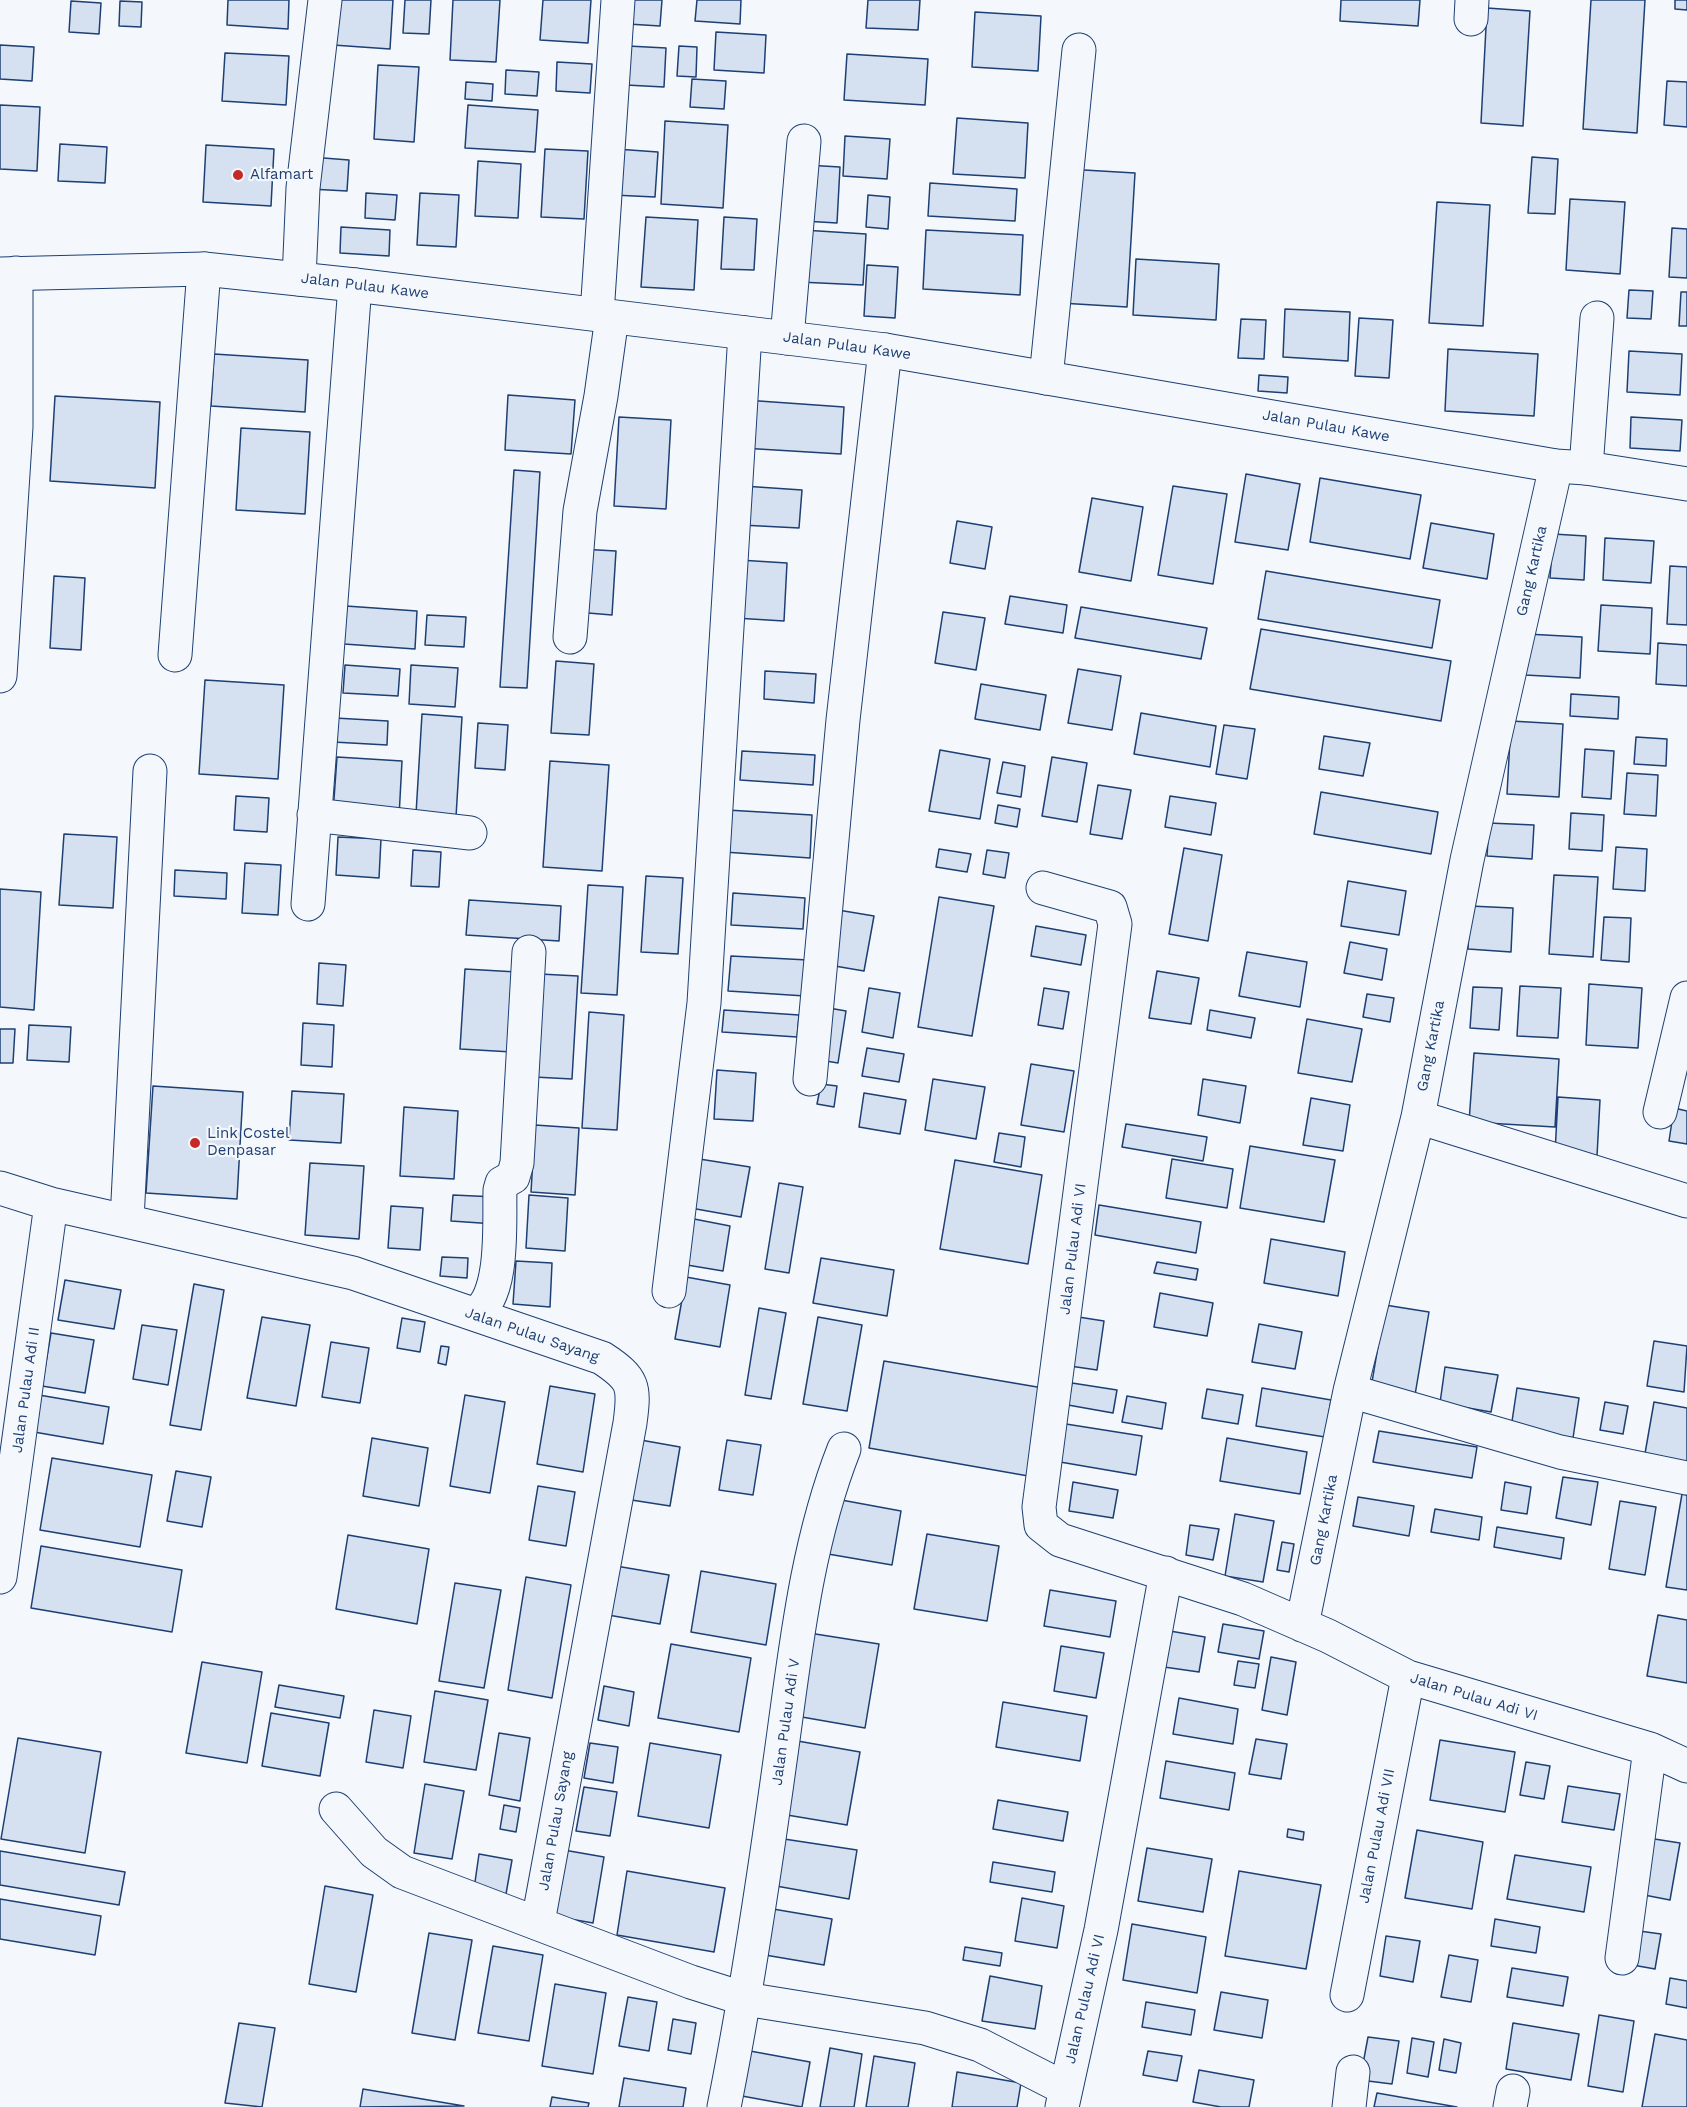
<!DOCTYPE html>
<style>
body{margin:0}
canvas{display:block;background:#f4f7fb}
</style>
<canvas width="1687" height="2107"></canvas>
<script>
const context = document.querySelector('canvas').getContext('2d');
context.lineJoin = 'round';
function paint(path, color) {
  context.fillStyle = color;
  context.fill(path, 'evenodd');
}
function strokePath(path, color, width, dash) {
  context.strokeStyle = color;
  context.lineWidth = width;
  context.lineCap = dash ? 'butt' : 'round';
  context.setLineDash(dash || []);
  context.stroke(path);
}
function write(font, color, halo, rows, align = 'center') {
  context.font = font + ' "Work Sans",sans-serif';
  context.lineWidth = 4.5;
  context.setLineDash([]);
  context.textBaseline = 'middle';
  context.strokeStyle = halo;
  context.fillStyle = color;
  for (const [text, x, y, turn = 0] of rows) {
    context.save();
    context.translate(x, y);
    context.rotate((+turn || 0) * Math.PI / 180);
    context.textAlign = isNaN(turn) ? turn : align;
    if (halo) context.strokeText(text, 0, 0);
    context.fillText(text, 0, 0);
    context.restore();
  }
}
const building = new Path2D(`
 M228 0H289L288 29 227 25Z
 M335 0H393L390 49 333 45Z
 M405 0H431L429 34 403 33Z
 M453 0H500L496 62 450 60Z
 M543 0H591L588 43 540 40Z
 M629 0H662L660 26 628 24Z
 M697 0H741L740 24 695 21Z
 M868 0H920L918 30 866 28Z
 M1341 0H1420L1418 26 1340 21Z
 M1591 0H1645L1637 133 1583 129Z
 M1675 0H1687V10L1675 9Z
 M71 1 101 3 99 34 69 32Z
 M120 1 142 2 141 27 119 26Z
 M1487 8 1530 11 1523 126 1481 123Z
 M975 12 1041 16 1038 71 972 67Z
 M716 32 766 35 764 73 714 70Z
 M0 45 34 47 32 81 0 79Z
 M628 46 666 48 664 87 626 85Z
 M679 46 697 47 696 77 677 76Z
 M225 53 289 56 286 105 222 101Z
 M847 54 928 59 925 105 844 100Z
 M557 62 592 64 590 93 556 91Z
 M378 65 419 67 414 142 374 139Z
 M506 70 539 72 537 96 505 94Z
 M692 79 726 81 724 109 690 107Z
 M1667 81 1687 82V127L1664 125Z
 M466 82 493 84 492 101 465 99Z
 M0 105 40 107 37 171 0 169Z
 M468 105 538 110 535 152 465 148Z
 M957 118 1028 123 1025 178 953 174Z
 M665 121 728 125 723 208 661 204Z
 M845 136 890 139 887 179 843 176Z
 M60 144 107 147 105 183 58 181Z
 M206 145 274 149 271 206 203 202Z
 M545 149 588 151 584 219 541 217Z
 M616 149 658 152 655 197 613 195Z
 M311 157 349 160 347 191 310 189Z
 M1532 157 1558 159 1555 214 1528 213Z
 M478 161 521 164 518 218 475 216Z
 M806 165 840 167 837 223 803 221Z
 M1067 169 1135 173 1127 307 1060 303Z
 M930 183 1017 189 1015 221 928 216Z
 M366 193 397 195 395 220 365 218Z
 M420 193 459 195 456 247 417 245Z
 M868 195 890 197 888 229 866 227Z
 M1570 199 1625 202 1620 274 1566 270Z
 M1437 202 1490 205 1483 326 1429 323Z
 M646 217 698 220 694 290 641 287Z
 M724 217 757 219 754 270 721 269Z
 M341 227 390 230 389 256 340 253Z
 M1672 228 1687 229V278L1669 277Z
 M803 230 866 234 863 285 799 282Z
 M926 230 1023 235 1020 295 923 289Z
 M1136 259 1219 264 1216 320 1133 315Z
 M867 265 898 267 895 318 864 316Z
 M1629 290 1653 291 1651 319 1627 318Z
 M1681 292H1687V326H1679Z
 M1285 309 1350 312 1348 361 1283 357Z
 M1359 318 1393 320 1389 378 1355 376Z
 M1241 319 1266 320 1264 359 1238 358Z
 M1448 349 1538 354 1534 416 1445 411Z
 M1629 351 1682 354 1680 395 1627 392Z
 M214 354 308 360 305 412 211 406Z
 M1259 375 1288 377 1287 393 1258 391Z
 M508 395 575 400 571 454 505 450Z
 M55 396 160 402 155 488 50 481Z
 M745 400 844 407 841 454 742 448Z
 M619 417 671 420 666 509 614 506Z
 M1631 417 1682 420 1680 451 1630 448Z
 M241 428 310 432 305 514 236 510Z
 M514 470 540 472 527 688 500 687Z
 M1246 474 1300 484 1288 550 1235 542Z
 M1320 478 1421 495 1410 559 1310 542Z
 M743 486 802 490 799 528 741 525Z
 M1173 486 1227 494 1213 584 1158 575Z
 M1092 498 1143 507 1131 581 1079 572Z
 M957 521 992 527 985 569 950 563Z
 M1431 523 1494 534 1487 579 1423 568Z
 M1553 534 1586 536 1584 580 1550 578Z
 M1605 538 1654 541 1651 583 1603 580Z
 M580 549 616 551 612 615 576 612Z
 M739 560 787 563 784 621 735 618Z
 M1670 566 1687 567V625L1667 624Z
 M1266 571 1440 600 1432 648 1258 619Z
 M54 576 85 578 81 650 50 648Z
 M1010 596 1067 605 1063 633 1005 624Z
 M1601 605 1652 608 1650 654 1598 651Z
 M346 606 417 611 415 649 344 644Z
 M1081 607 1207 628 1201 659 1075 638Z
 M943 612 985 618 976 670 935 663Z
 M427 615 466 617 464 647 425 645Z
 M1261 629 1451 661 1441 721 1250 689Z
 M1527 634 1582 637 1580 678 1525 675Z
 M1658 643 1687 645V686L1656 684Z
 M556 661 594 664 589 735 551 733Z
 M345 665 400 669 398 696 343 693Z
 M411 665 458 668 455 707 409 704Z
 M1078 669 1121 676 1112 730 1068 723Z
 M765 671 816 674 814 703 764 699Z
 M205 680 284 685 278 779 199 774Z
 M981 684 1046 695 1040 730 975 719Z
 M1571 694 1619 697 1618 719 1570 716Z
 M1141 713 1216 726 1210 767 1134 754Z
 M422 714 462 717 456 817 416 814Z
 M335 718 388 721 387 745 333 742Z
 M1511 721 1563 724 1559 797 1507 794Z
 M478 723 508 725 505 770 475 768Z
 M1224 725 1255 729 1247 779 1216 774Z
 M1324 736 1370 743 1363 776 1319 769Z
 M1636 737 1667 739 1666 766 1634 764Z
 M1585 749 1614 751 1611 799 1582 797Z
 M940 750 990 759 980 819 929 811Z
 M742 751 815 755 813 785 740 780Z
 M337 757 402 761 399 817 333 813Z
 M1052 757 1087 763 1077 822 1042 816Z
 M550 761 609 765 602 871 543 867Z
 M1003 762 1025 766 1021 797 997 793Z
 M1627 773 1658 775 1656 816 1624 814Z
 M1098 785 1131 790 1122 839 1090 834Z
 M1321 792 1438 812 1431 854 1314 834Z
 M236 796 269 798 267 832 234 830Z
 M1170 796 1216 803 1211 835 1165 827Z
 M998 805 1020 809 1017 827 995 823Z
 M727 810 812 815 810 858 724 852Z
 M1571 813 1604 815 1602 851 1569 849Z
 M1489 823 1534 825 1532 859 1487 856Z
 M64 834 117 837 113 908 59 905Z
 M338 837 381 839 379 878 336 875Z
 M1616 847 1647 849 1645 891 1613 889Z
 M1184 848 1222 855 1208 941 1169 934Z
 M939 849 971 854 967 872 936 867Z
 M413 850 441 852 439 887 411 886Z
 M987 850 1009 853 1005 878 983 874Z
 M245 863 281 865 278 915 242 913Z
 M175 870 227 873 226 899 174 896Z
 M1554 875 1598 877 1593 957 1549 954Z
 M646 876 683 878 678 954 641 952Z
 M1348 881 1406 891 1399 935 1341 926Z
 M588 885 623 887 617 995 581 993Z
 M0 889 41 892 34 1010 0 1007Z
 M733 893 805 898 803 929 731 925Z
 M939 897 994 906 972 1036 918 1027Z
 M469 900 561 906 559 941 466 935Z
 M1470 906 1513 908 1511 952 1468 949Z
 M832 909 874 916 864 971 823 964Z
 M1604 917 1631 918 1629 962 1601 960Z
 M1036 926 1086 935 1081 965 1031 956Z
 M1350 942 1387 949 1382 980 1344 973Z
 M1247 952 1307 962 1300 1007 1239 996Z
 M731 956 808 960 805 996 728 991Z
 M319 963 346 965 343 1006 317 1004Z
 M465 969 517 972 512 1052 460 1049Z
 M1157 971 1199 978 1191 1024 1149 1018Z
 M540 974 578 976 572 1079 534 1077Z
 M1589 984 1642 988 1638 1048 1586 1045Z
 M1520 986 1561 988 1558 1038 1517 1036Z
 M1473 987 1502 988 1499 1030 1470 1028Z
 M869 988 900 993 893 1038 862 1032Z
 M1044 988 1069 992 1063 1029 1038 1025Z
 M1367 994 1394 998 1390 1022 1363 1017Z
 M829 1008 846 1011 838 1063 820 1060Z
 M724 1010 799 1015 797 1037 722 1032Z
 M1210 1010 1255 1018 1251 1038 1207 1030Z
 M589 1012 624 1015 617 1130 582 1128Z
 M1307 1019 1362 1029 1352 1082 1298 1073Z
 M303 1023 334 1025 332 1067 301 1065Z
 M29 1025 71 1027 69 1062 27 1060Z
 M0 1029H15L13 1063H0Z
 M867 1048 904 1054 899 1082 862 1076Z
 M1474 1053 1559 1059 1555 1127 1469 1122Z
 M1031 1064 1074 1071 1064 1132 1021 1125Z
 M717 1070 756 1073 753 1121 714 1119Z
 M933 1079 985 1087 976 1139 925 1130Z
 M1203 1079 1246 1086 1240 1123 1198 1115Z
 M821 1084 837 1086 834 1107 817 1104Z
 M153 1086 243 1092 237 1199 146 1193Z
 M292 1091 344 1094 341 1143 289 1140Z
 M864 1093 906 1100 900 1134 859 1127Z
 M1558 1097 1600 1100 1597 1156 1555 1153Z
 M1311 1098 1350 1105 1343 1151 1303 1145Z
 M404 1107 458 1111 454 1179 400 1176Z
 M1674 1108 1687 1111V1144L1669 1141Z
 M1126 1124 1207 1137 1203 1161 1122 1147Z
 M535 1125 579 1128 575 1195 531 1192Z
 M999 1133 1025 1137 1021 1167 994 1162Z
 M1250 1146 1335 1160 1324 1222 1240 1208Z
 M693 1158 750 1167 741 1217 685 1207Z
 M1172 1159 1233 1169 1227 1208 1166 1198Z
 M955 1160 1042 1175 1028 1264 940 1249Z
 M310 1163 364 1166 359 1239 305 1235Z
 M779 1183 803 1187 789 1273 765 1269Z
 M453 1195 496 1197 495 1224 451 1221Z
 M529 1195 568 1198 565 1251 526 1248Z
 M1099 1205 1201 1222 1196 1253 1095 1235Z
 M391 1206 423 1208 420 1250 388 1248Z
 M689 1218 730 1226 723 1271 681 1264Z
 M1271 1239 1345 1252 1338 1296 1264 1283Z
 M442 1257 468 1258 467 1278 440 1276Z
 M821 1258 894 1270 887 1316 813 1303Z
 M516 1261 552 1263 550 1307 513 1304Z
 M1157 1262 1198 1269 1196 1280 1154 1273Z
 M686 1277 730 1285 720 1347 675 1339Z
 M65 1280 121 1290 114 1329 58 1320Z
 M194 1284 224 1290 201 1430 170 1425Z
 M1160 1293 1213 1303 1207 1336 1154 1327Z
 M1385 1305 1429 1312 1415 1395 1371 1388Z
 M759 1308 786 1313 771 1399 745 1395Z
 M1072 1316 1104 1321 1097 1370 1063 1365Z
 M262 1317 310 1325 296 1406 247 1398Z
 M818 1317 862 1325 847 1411 803 1404Z
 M402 1318 425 1322 420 1352 397 1348Z
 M1259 1324 1302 1332 1295 1369 1252 1362Z
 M142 1325 177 1330 168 1385 133 1379Z
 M51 1333 94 1340 85 1393 42 1386Z
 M1654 1341 1687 1346 1684 1392 1647 1386Z
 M331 1342 369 1348 360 1403 322 1397Z
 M441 1346 449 1347 446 1365 438 1363Z
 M884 1361 1049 1389 1034 1477 869 1448Z
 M1445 1367 1498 1375 1491 1412 1440 1403Z
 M1072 1383 1117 1390 1113 1413 1068 1405Z
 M550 1386 595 1394 583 1472 537 1464Z
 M1262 1388 1331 1400 1325 1437 1256 1426Z
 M1517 1388 1579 1398 1573 1438 1511 1428Z
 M1207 1389 1243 1395 1238 1424 1202 1418Z
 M39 1395 109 1407 103 1444 34 1432Z
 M465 1395 505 1402 490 1493 450 1486Z
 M1127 1396 1166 1403 1162 1429 1122 1422Z
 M1605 1402 1628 1406 1623 1434 1600 1430Z
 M1654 1402 1687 1408V1472L1643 1465Z
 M1066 1424 1142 1436 1136 1475 1060 1462Z
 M1379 1431 1477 1447 1472 1478 1373 1462Z
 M372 1438 428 1448 419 1506 363 1496Z
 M1227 1438 1307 1452 1300 1494 1220 1481Z
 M635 1439 680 1447 670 1506 625 1499Z
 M727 1440 761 1445 753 1495 719 1490Z
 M52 1458 152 1475 140 1547 40 1530Z
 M176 1471 211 1477 202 1527 167 1521Z
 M1563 1477 1598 1482 1591 1525 1556 1518Z
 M1073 1482 1118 1490 1113 1518 1069 1511Z
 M1505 1482 1531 1487 1527 1514 1501 1510Z
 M538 1486 575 1492 566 1546 529 1540Z
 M1682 1494 1687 1495V1590L1666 1587Z
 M1358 1497 1414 1506 1409 1536 1353 1526Z
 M836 1499 901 1511 892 1565 828 1554Z
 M1620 1501 1656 1507 1645 1575 1609 1569Z
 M1435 1509 1482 1517 1479 1540 1431 1532Z
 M1235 1514 1274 1521 1263 1582 1225 1576Z
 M1190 1525 1219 1529 1213 1560 1186 1555Z
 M1497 1527 1564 1538 1561 1559 1494 1547Z
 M927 1534 999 1546 987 1621 914 1609Z
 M348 1535 429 1549 417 1624 336 1609Z
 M1282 1542 1294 1544 1289 1572 1277 1570Z
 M41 1546 182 1570 172 1632 31 1608Z
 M616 1566 669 1575 660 1624 608 1615Z
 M701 1571 776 1584 766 1645 691 1632Z
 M526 1577 571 1585 552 1698 508 1690Z
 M455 1583 501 1590 484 1688 439 1681Z
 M1050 1590 1116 1601 1110 1637 1044 1626Z
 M1658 1615 1687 1620V1683L1647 1676Z
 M1223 1624 1264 1631 1259 1659 1218 1652Z
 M1164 1630 1205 1637 1199 1672 1157 1666Z
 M809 1633 879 1644 865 1728 796 1716Z
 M671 1644 751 1658 739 1732 658 1718Z
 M1061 1646 1104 1653 1096 1698 1054 1691Z
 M1271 1657 1296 1662 1287 1715 1262 1710Z
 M1238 1661 1259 1664 1255 1688 1234 1685Z
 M202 1662 262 1672 247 1763 186 1753Z
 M279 1685 344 1696 340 1718 275 1707Z
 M604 1686 634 1692 629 1726 598 1720Z
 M435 1691 488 1700 476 1770 424 1762Z
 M1179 1698 1238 1709 1233 1744 1173 1734Z
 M1003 1702 1087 1716 1080 1761 996 1747Z
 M374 1710 411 1716 403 1768 366 1762Z
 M271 1713 329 1723 320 1776 262 1766Z
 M499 1733 530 1738 520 1801 489 1795Z
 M18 1738 101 1752 85 1853 1 1839Z
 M1256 1739 1287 1744 1281 1779 1249 1774Z
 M792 1740 860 1752 847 1825 781 1814Z
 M1440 1740 1515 1752 1505 1812 1430 1800Z
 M590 1743 618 1747 613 1783 584 1778Z
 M650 1743 721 1755 709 1828 638 1816Z
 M1166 1761 1235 1773 1229 1810 1160 1798Z
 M1526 1762 1550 1766 1544 1799 1520 1795Z
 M425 1784 464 1791 452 1859 414 1853Z
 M1568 1786 1620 1794 1614 1830 1562 1822Z
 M584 1787 617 1792 610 1836 576 1831Z
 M998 1800 1068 1812 1063 1841 993 1829Z
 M504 1805 520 1808 516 1832 500 1829Z
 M1288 1829 1304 1832 1303 1840 1287 1837Z
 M1417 1830 1483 1842 1472 1909 1405 1898Z
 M1648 1838 1680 1843 1670 1900 1639 1894Z
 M784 1839 857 1850 849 1899 776 1886Z
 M1147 1848 1212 1859 1203 1912 1138 1901Z
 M558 1849 604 1857 593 1923 547 1915Z
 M0 1851 125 1872 119 1905 0 1885Z
 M479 1854 512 1860 506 1894 474 1889Z
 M1515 1855 1591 1867 1584 1912 1507 1899Z
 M993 1862 1055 1872 1052 1892 990 1882Z
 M627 1871 725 1888 714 1952 617 1935Z
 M1239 1871 1321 1885 1306 1969 1225 1956Z
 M325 1886 373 1895 356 1992 309 1984Z
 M1022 1898 1064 1906 1057 1948 1015 1941Z
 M0 1899 101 1916 95 1955 0 1939Z
 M773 1909 832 1919 824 1965 765 1955Z
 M1495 1919 1540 1927 1536 1953 1491 1946Z
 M1132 1924 1206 1937 1197 1993 1123 1980Z
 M1632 1930 1661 1934 1655 1969 1627 1964Z
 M429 1933 472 1940 455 2040 412 2033Z
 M1386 1936 1420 1941 1413 1982 1380 1976Z
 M493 1946 543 1955 529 2041 478 2033Z
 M965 1947 1002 1953 1000 1966 963 1960Z
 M1449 1955 1478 1960 1471 2002 1441 1997Z
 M1512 1968 1568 1977 1563 2006 1507 1997Z
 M990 1976 1042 1986 1035 2029 982 2021Z
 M1670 1978 1687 1981V2008L1666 2004Z
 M555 1984 606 1993 593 2074 542 2066Z
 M1221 1992 1268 2000 1262 2038 1214 2030Z
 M628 1997 657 2002 649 2051 619 2046Z
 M1146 2002 1195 2010 1191 2035 1142 2027Z
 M1599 2015 1634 2021 1623 2092 1588 2086Z
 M673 2019 696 2023 691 2054 668 2050Z
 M239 2023 275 2028 262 2107 225 2103Z
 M1513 2023 1579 2034 1571 2080 1506 2069Z
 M1655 2034 1687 2040V2107H1642Z
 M1368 2037 1399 2041 1392 2084 1360 2080Z
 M1412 2038 1434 2042 1428 2077 1407 2073Z
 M1444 2039 1461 2043 1456 2073 1439 2070Z
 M830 2048 862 2054 854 2107H820Z
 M750 2051 810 2062 802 2107 742 2096Z
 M1148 2051 1182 2056 1177 2081 1143 2075Z
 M874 2056 915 2063 908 2107H866Z
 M1199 2070 1254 2080 1249 2107H1221L1193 2102Z
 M957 2072 1021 2083 1017 2107H952Z
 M624 2078 686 2088 683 2107H619Z
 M363 2089 464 2106 360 2107Z
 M1377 2093 1457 2107H1374Z
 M552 2097 589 2103 588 2107H550Z`);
paint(building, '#d5e0f0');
strokePath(building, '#1d3f73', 1.5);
const street = new Path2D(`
 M1471 19 1472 0
 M299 279 303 188 325 0
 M597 314 618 0
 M787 338 804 141
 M1046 378 1079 50
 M1586 468 1597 318
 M570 637 580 511 601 396 612 317
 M175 655 204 269
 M0 676 16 427V273
 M314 815 470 833
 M1043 888 1110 907 1115 924 1039 1507 1041 1525 1060 1540 1243 1599 1328 1636 1408 1677 1650 1749 1687 1766
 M308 904 355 285
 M810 1079 843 720 885 350
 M1660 1112 1687 998
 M1418 1117 1687 1201
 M0 1188 51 1204 353 1273 602 1358C634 1379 635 1386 630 1423L538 1922
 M127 1220 150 771
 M669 1291 704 1003 745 333
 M475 1314C505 1296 499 1222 500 1190L502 1183 513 1177 517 1163 529 952
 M1350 1391 1560 1452 1687 1478
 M0 1577 51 1204
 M1302 1625 1350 1391 1418 1117 1467 860 1556 466
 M336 1809 374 1852 402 1872 691 1982 745 1999 925 2028 980 2045 1066 2089
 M1622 1958 1650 1749
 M1347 1995 1408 1677
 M724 2107C747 1992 764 1877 780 1761 795 1656 805 1548 844 1449
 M1062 2107 1101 1930 1166 1573
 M1349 2107 1353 2072
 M1510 2107 1513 2091`);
const secondary = new Path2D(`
 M0 274 204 269 355 285 885 350 1556 466 1586 468 1687 484`);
strokePath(street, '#1d3f73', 35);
strokePath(secondary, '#1d3f73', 35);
strokePath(street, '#f4f7fb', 33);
strokePath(secondary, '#f4f7fb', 33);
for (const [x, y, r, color] of [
 [238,175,6,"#c62828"],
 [195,1143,6,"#c62828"]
]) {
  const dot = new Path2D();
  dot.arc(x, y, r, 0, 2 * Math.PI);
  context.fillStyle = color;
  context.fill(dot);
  strokePath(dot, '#f4f7fb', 2);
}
write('15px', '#1d3f73', '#f4f7fb', [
 ["Alfamart",250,175],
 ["Link Costel",207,1134],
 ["Denpasar",207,1151]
], 'left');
write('15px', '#1d3f73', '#f4f7fb', [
 ["Jalan Pulau Kawe",365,286,7],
 ["Jalan Pulau Kawe",847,346,8],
 ["Jalan Pulau Kawe",1326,426,10],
 ["Gang Kartika",1532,571,-77],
 ["Gang Kartika",1431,1046,-79],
 ["Jalan Pulau Adi VI",1073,1249,-83],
 ["Jalan Pulau Sayang",532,1335,19],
 ["Jalan Pulau Adi II",26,1390,-82],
 ["Gang Kartika",1324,1520,-79],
 ["Jalan Pulau Adi VI",1474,1697,17],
 ["Jalan Pulau Adi V",786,1722,-82],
 ["Jalan Pulau Sayang",556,1821,-80],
 ["Jalan Pulau Adi VII",1377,1836,-79],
 ["Jalan Pulau Adi VI",1085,1999,-77]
]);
</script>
